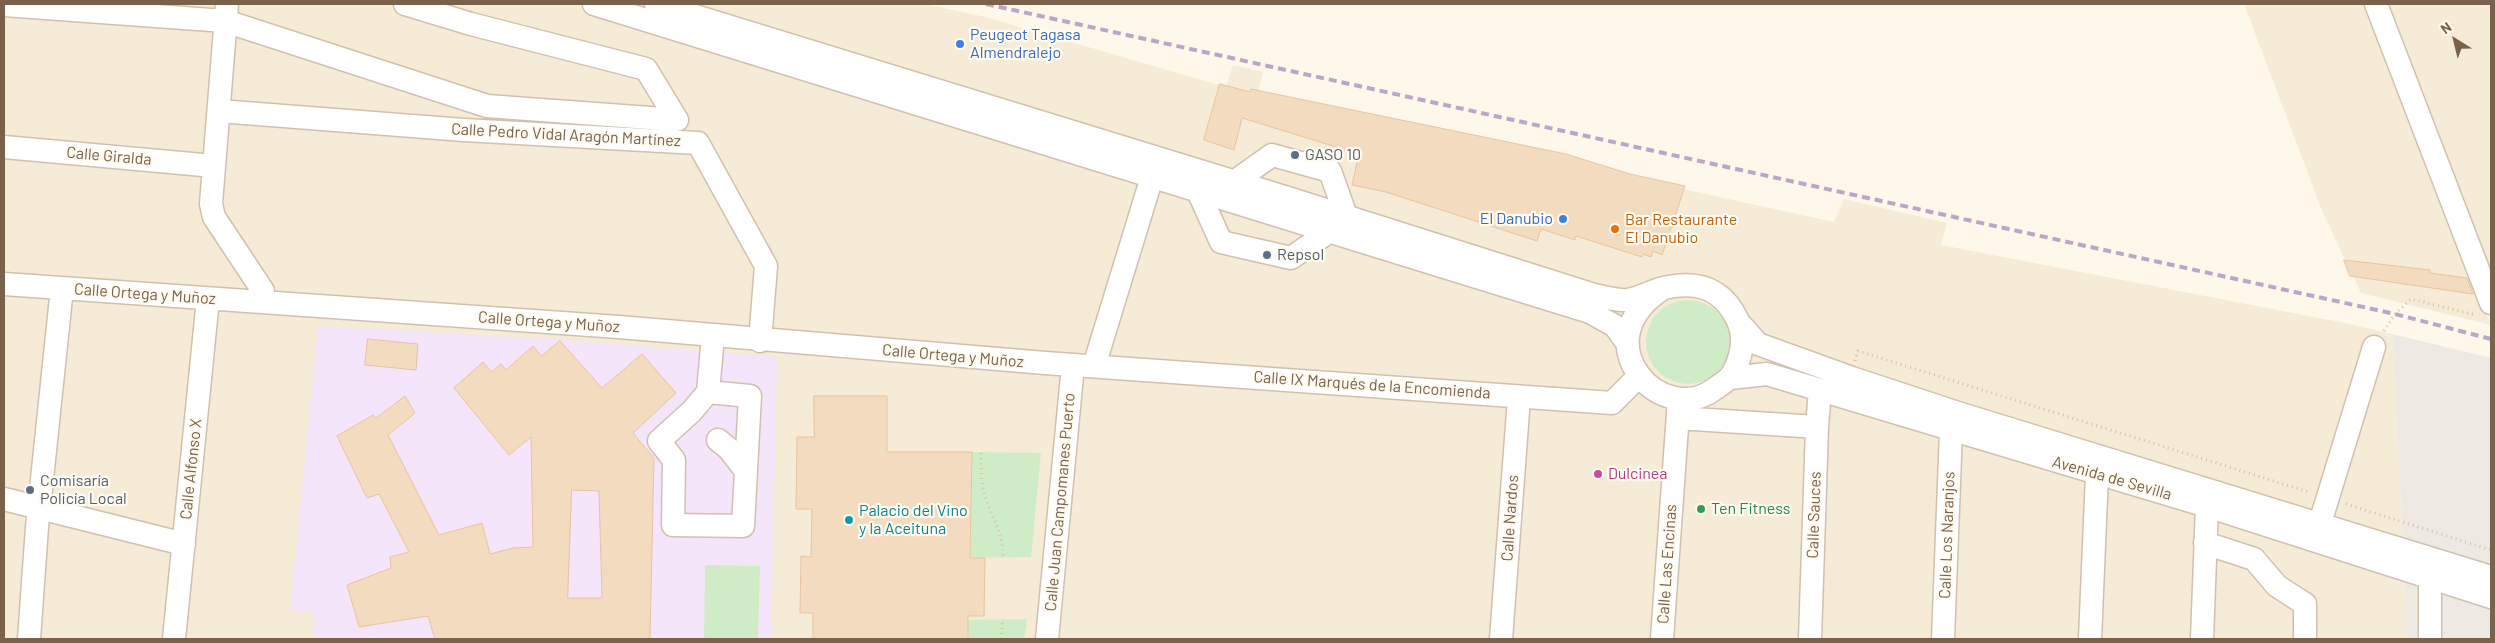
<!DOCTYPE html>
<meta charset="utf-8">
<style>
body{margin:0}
#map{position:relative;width:2495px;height:643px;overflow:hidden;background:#fdf8e9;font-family:Barlow,sans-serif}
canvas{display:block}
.frame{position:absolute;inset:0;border:5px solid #79614b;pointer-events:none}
.north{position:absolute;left:2430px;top:15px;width:50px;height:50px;-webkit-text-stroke:4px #fffbf0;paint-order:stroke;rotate:324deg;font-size:14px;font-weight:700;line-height:20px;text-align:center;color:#79614b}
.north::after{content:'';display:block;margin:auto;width:18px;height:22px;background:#79614b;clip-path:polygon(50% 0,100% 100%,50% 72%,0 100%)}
</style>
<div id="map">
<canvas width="2495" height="643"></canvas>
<div class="frame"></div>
<div class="north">N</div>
</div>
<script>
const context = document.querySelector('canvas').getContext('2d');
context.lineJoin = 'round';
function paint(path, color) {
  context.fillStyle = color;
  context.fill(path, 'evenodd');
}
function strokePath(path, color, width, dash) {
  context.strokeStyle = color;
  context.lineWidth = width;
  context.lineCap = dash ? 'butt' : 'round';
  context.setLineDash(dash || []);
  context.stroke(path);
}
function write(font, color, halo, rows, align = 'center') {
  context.font = font + ' Barlow,sans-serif';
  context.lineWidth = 4.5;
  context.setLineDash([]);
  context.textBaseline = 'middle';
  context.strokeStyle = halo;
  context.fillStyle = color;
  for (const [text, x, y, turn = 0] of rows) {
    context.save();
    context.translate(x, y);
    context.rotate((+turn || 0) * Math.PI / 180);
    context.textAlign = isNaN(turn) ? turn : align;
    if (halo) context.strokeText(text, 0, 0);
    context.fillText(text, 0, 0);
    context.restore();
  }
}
paint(new Path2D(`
 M4 4H926L985 17 1226 87 1233 65 1263 72 1257 96 1834 222 1844 199 1947 223 1941 245 2350 324 2392 334 2408 639H4Z
 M2244 4H2491V311L2485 312 2491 325 2361 293 2323 213Z`), '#f5ebd7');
paint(new Path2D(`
 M2392 334 2491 358V639H2408Z`), '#eee9e2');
paint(new Path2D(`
 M318 326 548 339 777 357 771 639H314V612H290Z`), '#f5e5fa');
paint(new Path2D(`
 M1646 342a42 42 0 1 1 84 0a42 42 0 1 1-84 0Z
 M972 452 1041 453 1031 557 970 558Z
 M705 565 760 566 758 639H704Z
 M1027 619 1024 639H968V620Z`), '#d0ecc6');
const building = new Path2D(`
 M1220 84 1250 92 1251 89 1566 154 1630 174 1685 186 1662 255 1653 251 1651 257 1643 254 1642 257 1576 236 1575 240 1541 229 1537 241 1386 192 1352 185 1359 154 1242 118 1234 150 1204 140Z
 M2344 260 2430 270V273L2467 278 2473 294 2350 276Z
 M368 339 418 344 416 370 365 365Z
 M560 341 602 388 642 354 676 393 633 433 654 458 650 639H435L428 616 359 627 347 585 391 568 390 557 409 552 379 494 367 498 337 436 373 415 376 418 405 396 415 413 388 435 439 535 482 523 490 554 513 548 533 547 531 437 509 455 454 388 483 362 492 372 501 364 506 370 533 346 541 356ZM572 490 599 491 602 598H568Z
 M814 396H887V452H972L970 558H985L984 616H968V639H813V613H800L801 556 811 557 812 509H796L797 437H814Z`);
paint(building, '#f3dbbf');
strokePath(building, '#e7c49f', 1);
const minor = new Path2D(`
 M227 4 211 204 214 217 263 291V302
 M594 4 1590 312 1615 326 1627 343
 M656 4 1291 199 1594 295C1604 297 1618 301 1628 300 1639 298 1650 292 1660 289 1694 280 1721 286 1737 319 1746 337 1742 356 1733 373 1729 380 1723 383 1716 388 1662 430 1581 342 1662 289
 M2376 4 2491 303
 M4 5 225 21 487 106 677 120 646 69 471 24 405 4
 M219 111 464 130 698 143 766 266 760 341
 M4 147 214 166
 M1234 182 1272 155 1330 171 1346 216
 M1198 191 1221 242 1291 258 1330 231
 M4 284 619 327 1045 363 1612 403 1639 376
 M1741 325 1758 344 1852 378 1958 413 2491 577
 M1094 366 1152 177
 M1730 378 1767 374 2207 506 2491 597
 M708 392 750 396 743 526 673 525 674 460 659 441 692 411 708 392 713 336
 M1678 418 1817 427
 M718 440 729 449 746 471
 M4 499 184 544
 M2320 523 2374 347
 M2205 543 2254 559 2277 586 2305 604V639
 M2430 578V639
 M29 639 37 527 62 288
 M174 639 208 299
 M1047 639 1073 365
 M1501 639 1519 398
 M1662 639 1679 399
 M1810 639 1817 427 1820 390
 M1943 639 1951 431
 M2090 639 2097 474
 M2202 639 2207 506`);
strokePath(minor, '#d0c1ad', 25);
strokePath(new Path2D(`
 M2384 331 2395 314 2411 299 2476 315
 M1855 361 1858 351 2309 492
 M981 453C981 469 981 483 986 499 994 523 1003 530 1003 558
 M2346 504 2491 550
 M1001 639 1003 619`), '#d9bfa2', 3, [1, 4]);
strokePath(minor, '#fff', 22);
strokePath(new Path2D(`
 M986 4 2395 314 2491 339`), '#bda5c8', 4, [8, 5]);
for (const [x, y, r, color] of [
 [960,44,5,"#3f7fe0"],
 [1295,155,5,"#5c6f8a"],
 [1563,219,5,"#3f7fe0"],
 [1615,229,5,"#e8710a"],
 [1267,255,5,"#5c6f8a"],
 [1598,474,5,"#d1479c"],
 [30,490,5,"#5c6f8a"],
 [1701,509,5,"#2e9e5b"],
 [849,520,5,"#0f9aa8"]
]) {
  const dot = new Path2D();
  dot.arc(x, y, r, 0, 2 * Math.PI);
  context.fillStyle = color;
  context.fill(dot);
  strokePath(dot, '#fffbf0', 2);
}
write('16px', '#366cbe', '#fffbf0', [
 ["Peugeot Tagasa",970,35],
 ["Almendralejo",970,53],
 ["El Danubio",1553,219,"right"]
], 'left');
write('16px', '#79614b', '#fffbf0', [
 ["Calle Pedro Vidal Aragón Martínez",566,135,3],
 ["Calle Giralda",109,156,5],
 ["Calle Ortega y Muñoz",145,294,4],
 ["Calle Ortega y Muñoz",549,322,4],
 ["Calle Ortega y Muñoz",953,356,5],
 ["Calle IX Marqués de la Encomienda",1372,385,4],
 ["Calle Alfonso X",191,469,-84],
 ["Avenida de Sevilla",2112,478,16],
 ["Calle Juan Campomanes Puerto",1060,502,-85],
 ["Calle Sauces",1814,515,-88],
 ["Calle Nardos",1510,518,-86],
 ["Calle Los Naranjos",1947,535,-88],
 ["Calle Las Encinas",1667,564,-86]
]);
write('16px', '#4e5e75', '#fffbf0', [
 ["GASO 10",1305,155],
 ["Repsol",1277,255],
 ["Comisaría",40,481],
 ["Policía Local",40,499]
], 'left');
write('16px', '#c56008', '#fffbf0', [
 ["Bar Restaurante",1625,220],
 ["El Danubio",1625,238]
], 'left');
write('16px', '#b23c85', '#fffbf0', [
 ["Dulcinea",1608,474]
], 'left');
write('16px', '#27864d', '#fffbf0', [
 ["Ten Fitness",1711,509]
], 'left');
write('16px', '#0d838f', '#fffbf0', [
 ["Palacio del Vino",859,511],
 ["y la Aceituna",859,529]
], 'left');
</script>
